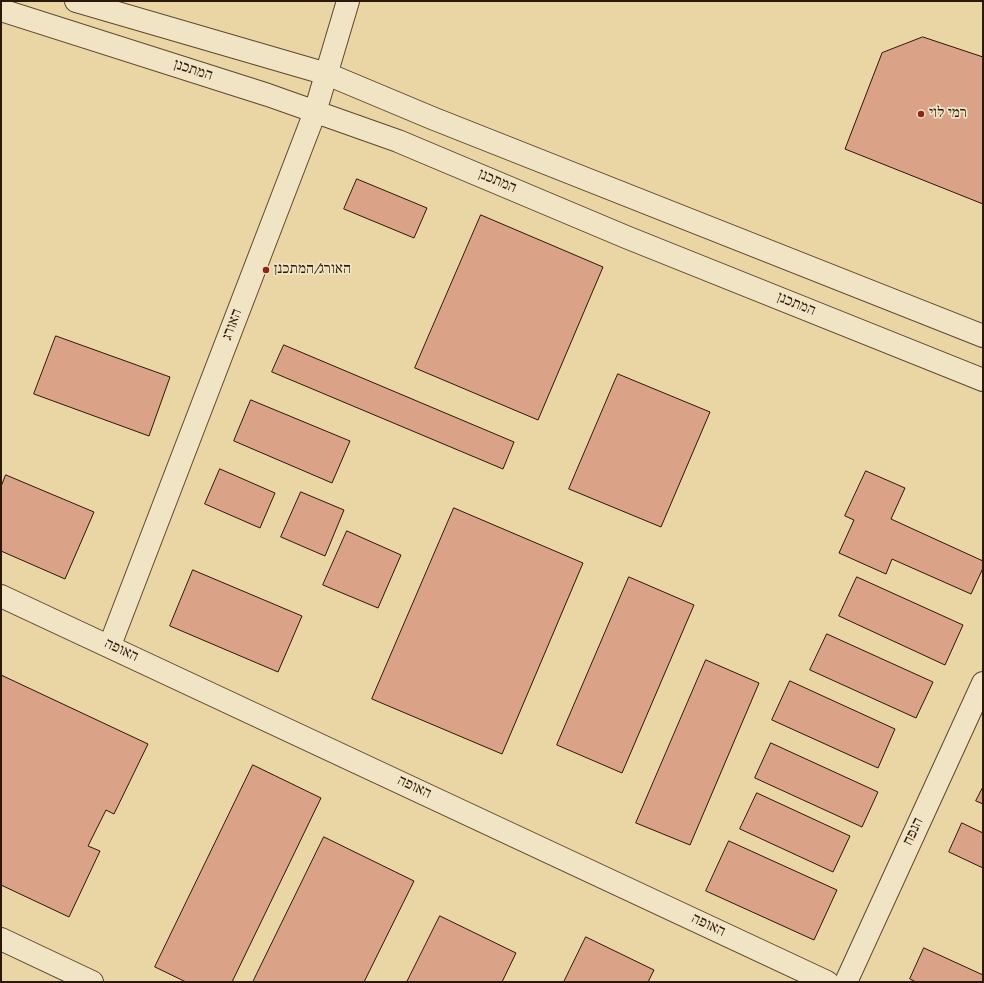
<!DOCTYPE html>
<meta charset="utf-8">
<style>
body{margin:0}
#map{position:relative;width:984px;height:983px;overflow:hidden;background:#ead5a4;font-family:"IM FELL English",serif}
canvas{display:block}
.frame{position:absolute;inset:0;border:2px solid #2c1806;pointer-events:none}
</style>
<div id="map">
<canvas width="984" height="983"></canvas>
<div class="frame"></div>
</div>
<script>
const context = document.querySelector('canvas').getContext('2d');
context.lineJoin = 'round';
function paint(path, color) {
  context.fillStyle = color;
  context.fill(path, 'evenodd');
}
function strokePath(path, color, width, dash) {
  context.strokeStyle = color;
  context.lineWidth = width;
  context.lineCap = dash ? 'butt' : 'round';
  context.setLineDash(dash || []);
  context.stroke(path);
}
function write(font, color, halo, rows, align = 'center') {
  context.font = font + ' "IM FELL English","Frank Ruhl Libre",serif';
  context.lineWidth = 3.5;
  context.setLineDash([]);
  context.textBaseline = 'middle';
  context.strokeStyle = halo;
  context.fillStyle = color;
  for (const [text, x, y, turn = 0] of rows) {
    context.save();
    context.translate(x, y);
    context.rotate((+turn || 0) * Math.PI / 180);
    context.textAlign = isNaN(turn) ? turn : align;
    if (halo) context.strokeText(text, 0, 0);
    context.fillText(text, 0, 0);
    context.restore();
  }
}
const building = new Path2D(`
 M923 37 983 57V204L845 149 882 53Z
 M357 179 427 208 414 238 344 209Z
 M481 215 603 267 538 420 415 368Z
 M56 336 170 377 149 436 34 394Z
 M284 345 514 442 503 469 272 372Z
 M618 374 710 412 661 527 569 489Z
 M251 400 350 441 332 483 234 441Z
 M220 469 275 493 260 528 205 504Z
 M866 471 905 488 891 519 983 561V568L971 594 892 559 886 574 839 553 854 520 845 516Z
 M6 475 94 512 65 579 1 551V487Z
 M301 492 344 510 325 556 281 537Z
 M454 508 583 563 502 754 372 699Z
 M347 531 401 555 378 608 323 585Z
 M193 570 302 616 278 672 170 626Z
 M629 577 694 605 622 773 557 745Z
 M857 577 963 625 945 665 839 616Z
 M827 634 933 682 916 718 810 670Z
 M706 660 759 683 690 845 636 823Z
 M1 675 148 744 114 814 106 810 88 846 100 851 69 917 1 885Z
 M790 681 895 729 878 768 772 720Z
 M771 743 878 792 862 827 755 778Z
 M253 765 321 798 232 982H186L155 967Z
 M983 787V804L976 801Z
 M757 793 850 836 833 872 740 829Z
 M962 823 983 833V868L949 852Z
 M324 837 414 881 364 982H253Z
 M729 841 837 890 814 940 706 891Z
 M440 916 516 953 502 982H407Z
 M586 937 654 970 648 982H564Z
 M924 948 983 975V982H916L910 979Z`);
paint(building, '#daa287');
strokePath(building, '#2c1806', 1);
const minor = new Path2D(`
 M76 1 327 74 432 118 983 336
 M1 10 268 95 398 141 626 237 983 380
 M1 596 827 982
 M110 645 315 112 348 1
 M1 939 92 982
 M846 982 983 683`);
strokePath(minor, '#5c472e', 24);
strokePath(minor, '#f1e4c4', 22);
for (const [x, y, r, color] of [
 [921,114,4,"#8f2418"],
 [266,270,4,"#8f2418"]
]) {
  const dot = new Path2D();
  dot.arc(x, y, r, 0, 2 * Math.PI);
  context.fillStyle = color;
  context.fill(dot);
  strokePath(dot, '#f1e4c4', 1.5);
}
write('15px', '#2c1806', '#f1e4c4', [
 ["המתכנן",193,71,18],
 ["המתכנן",497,182,23],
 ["המתכנן",796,305,22],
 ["האורג",233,325,-69],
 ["האופה",121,651,25],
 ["האופה",414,788,25],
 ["הנפח",914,832,-65],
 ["האופה",708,926,25]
]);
write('15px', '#2c1806', '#f1e4c4', [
 ["רמי לוי",929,114],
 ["האורג/המתכנן",274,270]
], 'left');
</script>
